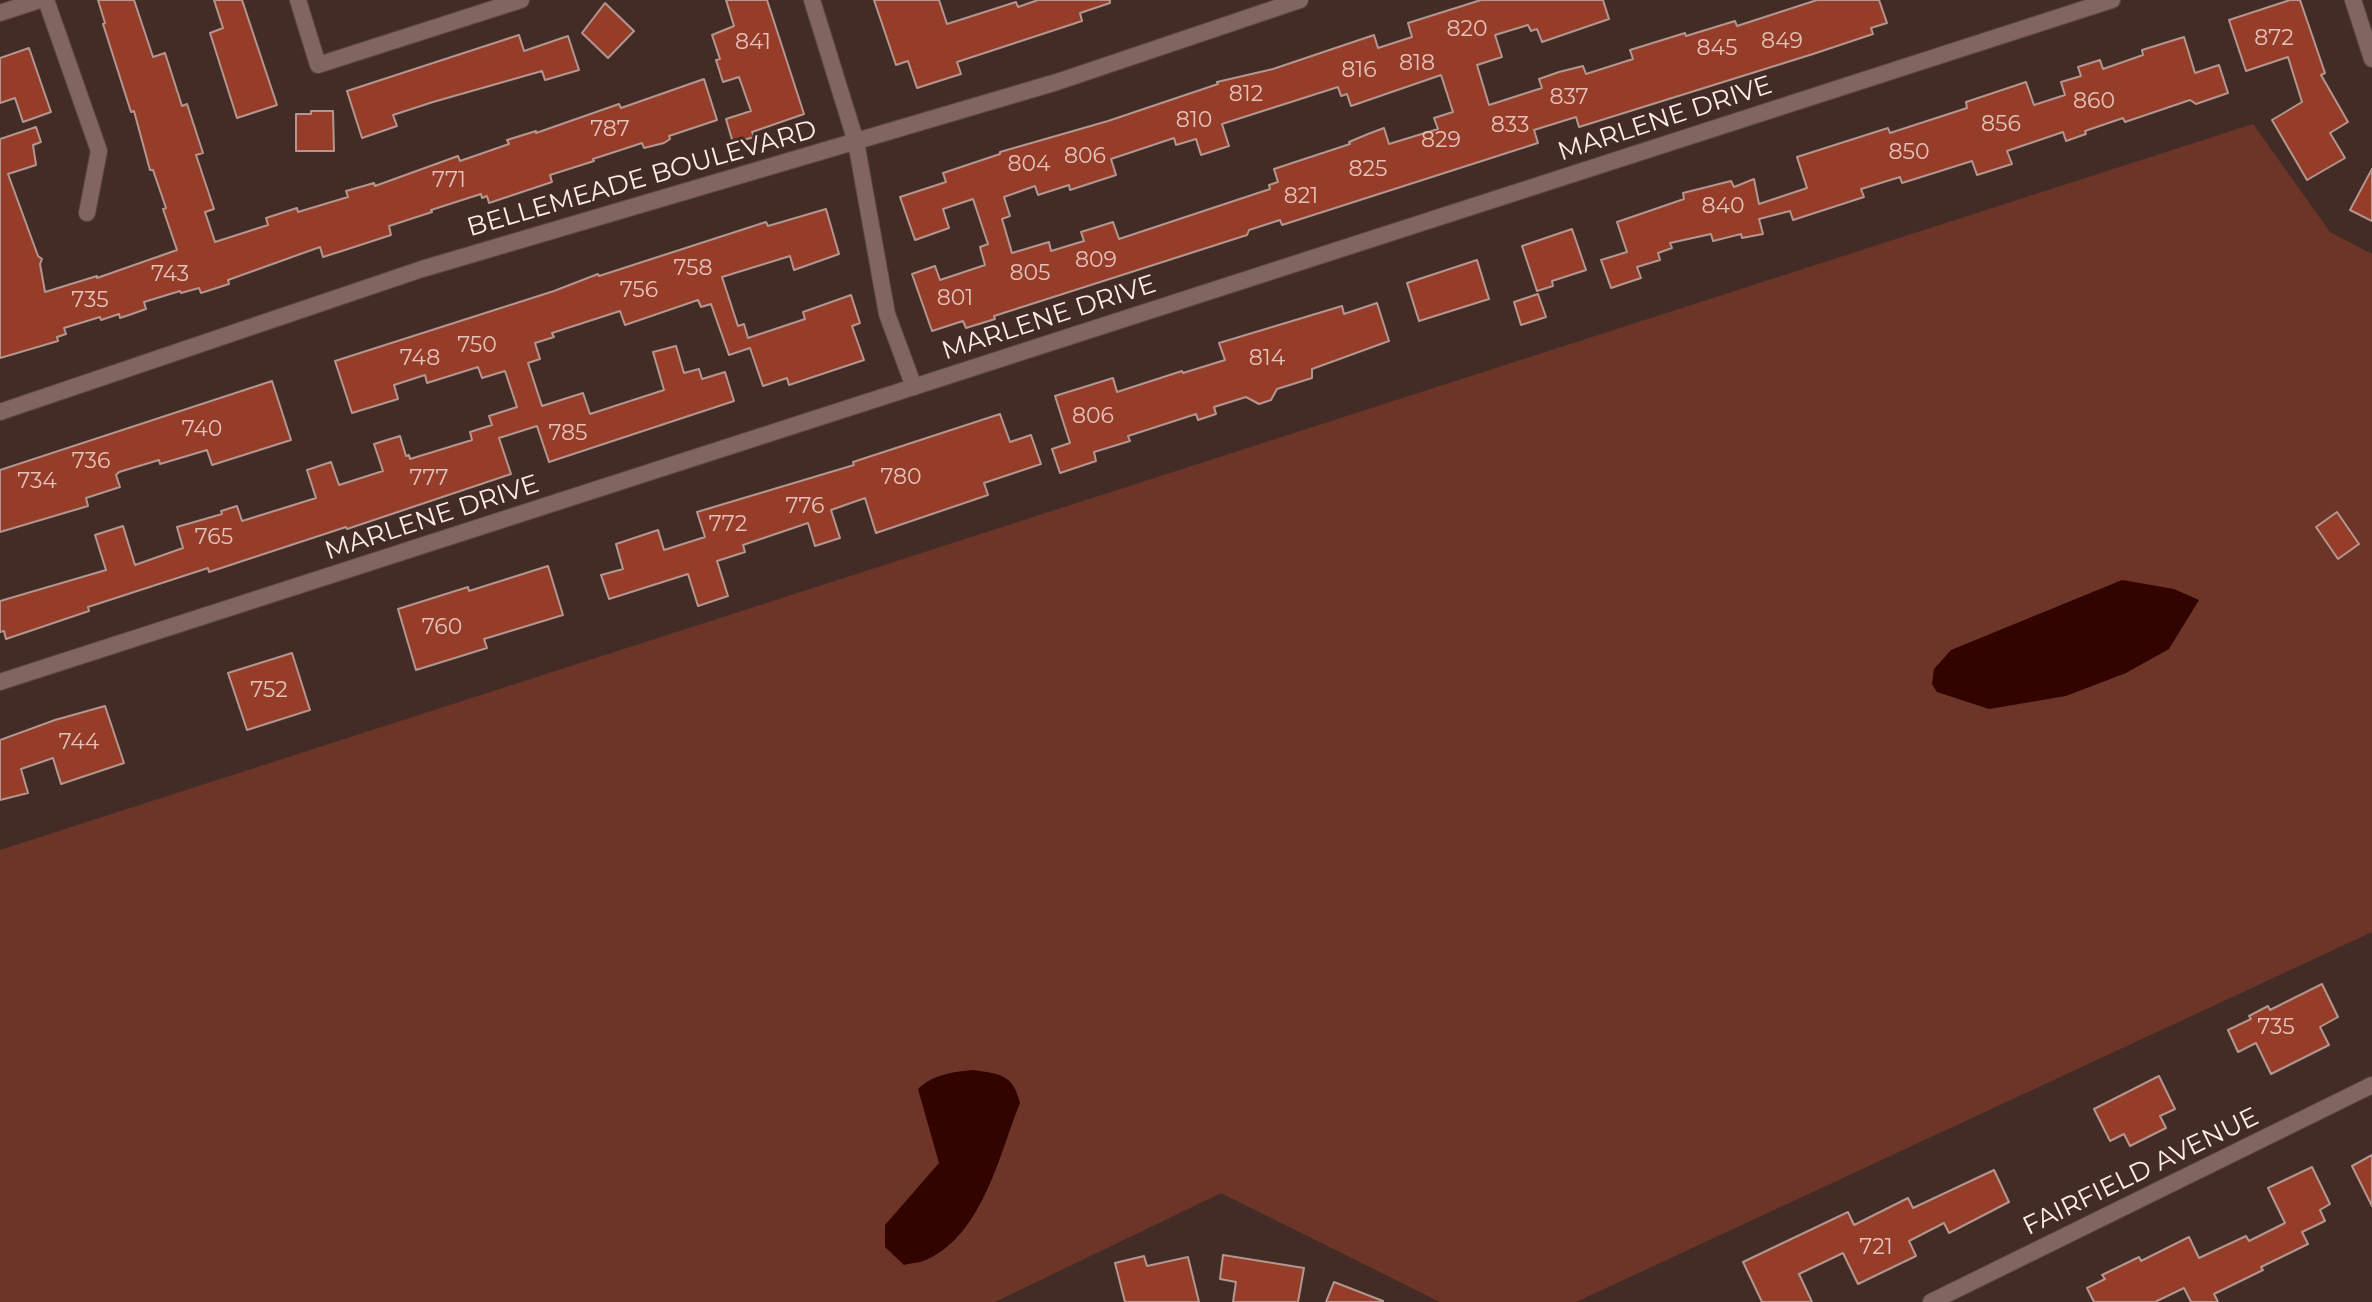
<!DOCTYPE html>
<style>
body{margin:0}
canvas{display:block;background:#442c26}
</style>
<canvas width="2372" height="1302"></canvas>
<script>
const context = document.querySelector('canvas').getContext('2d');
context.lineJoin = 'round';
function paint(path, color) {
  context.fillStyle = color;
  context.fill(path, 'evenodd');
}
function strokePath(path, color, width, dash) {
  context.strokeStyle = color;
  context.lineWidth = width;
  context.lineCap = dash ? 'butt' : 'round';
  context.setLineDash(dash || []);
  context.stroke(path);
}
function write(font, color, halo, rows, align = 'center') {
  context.font = font + ' Montserrat,sans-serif';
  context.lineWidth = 6;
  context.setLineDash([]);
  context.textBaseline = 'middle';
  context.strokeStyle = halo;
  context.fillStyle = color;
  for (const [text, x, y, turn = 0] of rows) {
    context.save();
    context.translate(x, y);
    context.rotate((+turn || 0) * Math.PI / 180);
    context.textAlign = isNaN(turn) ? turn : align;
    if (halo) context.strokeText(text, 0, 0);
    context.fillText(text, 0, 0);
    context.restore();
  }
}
paint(new Path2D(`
 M2253 124 2330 232 2372 254V932L1576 1302H1440L1221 1193 995 1302H0V850Z`), '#6d3528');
paint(new Path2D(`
 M2122 580 2174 589 2199 600 2169 649 2126 673 2066 696 1989 709 1937 692 1932 684 1934 669 1951 650Z
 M973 1070C1000 1074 1013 1074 1020 1103 999 1155 983 1233 928 1259 921 1263 911 1263 904 1265L885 1247V1225L939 1163 918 1089C934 1074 952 1072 973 1070Z`), '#310400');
const building = new Path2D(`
 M98 0H134L153 57 165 53 182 106 187 104 203 153 196 155 214 209 205 212 215 242 268 225 266 218 297 208 298 212 348 197 346 191 374 183 375 186 458 156 460 161 509 144 507 140 536 131V133L619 104 621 108 704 79 717 120 669 136 670 139 664 143 644 148 642 143 593 159 594 161 550 175 552 182 489 203 487 196 482 198 481 194 431 210 432 212 389 226 391 235 348 249 323 257 320 247 228 280 229 284 201 293 199 288 181 293 180 291 144 302 146 309 129 315 120 318 119 314 101 320 100 317 64 328 66 334 57 337 58 341 0 358V139L36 127 41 142 33 145 36 165 8 174 38 256 42 259 40 264 45 292 97 276V278L177 250 163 209 166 208 153 170H150L134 111 131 112 103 24 105 23Z
 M214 0H242L277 105 237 118 210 33 223 28Z
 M726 0H767L804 114 752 132 754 137 733 143 726 119 751 111 739 77 723 82 716 60 720 59 712 35 734 26Z
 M874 0H939L947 24 1016 2 1018 7 1038 0H1110V3L1080 13 1082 21 957 62 961 74 917 88 908 61 896 65Z
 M1481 0H1603L1609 19 1542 42 1537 29 1531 31 1528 25 1495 35 1502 57 1477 65 1489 105 1542 88 1539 79 1559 72 1583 66 1586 74 1633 59 1630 50 1685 33 1686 36 1735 21 1737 26 1817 0H1879L1887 23 1871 28 1873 34 1813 54 1579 127 1576 117 1534 130 1538 143 1282 225 1280 220 1249 230 1247 235 994 316 995 319 966 328 963 321 932 331 912 274 935 266 940 280 985 265 980 247 988 244 973 199 943 209 949 228 915 240 900 197 946 182 943 173 1000 154V152L1108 121 1218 84 1217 82 1273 69 1374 35 1378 48 1412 37 1408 23ZM1441 75 1453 112 1434 118 1438 129 1389 144 1384 128 1368 134 1349 142 1350 144 1274 169 1278 182 1269 185 1270 189 1119 239 1113 222 1081 232 1084 241 1051 251 1049 242 1012 253 1002 219 1010 216 1004 197 1035 186 1038 195 1069 185 1070 190 1116 175 1111 159 1174 138 1176 145 1196 139 1201 155 1229 146 1222 124 1338 87 1341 96 1347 94 1351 106Z
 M2290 0H2300L2325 73 2321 75 2348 122 2330 133 2345 158 2307 180 2272 120 2302 102 2288 57 2246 71 2229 20Z
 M605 3 634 31 608 58 582 33Z
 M519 35 524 51 568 36 579 70 545 80 542 71 433 102 393 115 397 126 362 138 347 91Z
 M2184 37 2195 73 2219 65 2228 93 2196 104 2190 100 2125 122 2123 118 2085 131 2086 134 2066 141 2063 132 2007 151 2012 164 1977 175 1972 161 1902 183 1900 177 1861 189 1864 197 1793 220 1790 211 1759 219 1763 234 1742 238 1741 234 1713 241 1711 234 1670 243 1672 248 1658 253 1660 260 1637 267 1641 278 1611 288 1601 260 1627 252 1617 222 1684 199 1683 193 1731 181 1734 187 1754 179 1759 204 1807 188 1797 157 1888 128 1890 133 1967 108 1966 102 2026 82 2034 105 2065 95 2061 82 2081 76 2078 67 2100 60 2103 69 2143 55 2142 50Z
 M29 48 51 112 23 122 15 98 0 103V58Z
 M311 111H333L334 151H296V114H311Z
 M2372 169V221L2350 210Z
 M826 209 839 254 794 270 790 256 722 277 738 326 744 324 748 338 805 319 803 312 851 295 860 323 852 326 864 360 789 385 787 378 763 386 750 348 729 355 711 304 701 307 698 300 625 325 620 311 552 333 554 337 535 343 540 359 528 363 542 406 583 393 590 414 664 390 653 352 676 346 684 373 699 369 702 379 725 372 734 401 549 462 537 426 499 438 511 474 347 529 346 527 209 572 208 568 125 595 88 607 89 611 6 639 4 631 0 632V601L106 570 95 535 123 526 135 565 183 548 177 527 222 514 221 511 237 506 242 521 316 498 307 470 331 462 339 485 383 471 374 444 400 436 406 456 409 455 410 459 472 440 470 432 492 425 489 416 517 407 505 371 482 378 478 367 427 383 425 375 394 385 398 399 352 413 335 361 554 291 598 274 599 276 766 222 768 226Z
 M1572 229 1586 270 1552 281 1553 286 1537 291 1522 246Z
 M1477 260 1489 299 1419 321 1407 283Z
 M1538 294 1546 317 1521 325 1514 302Z
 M1377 303 1389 341 1312 369V378L1277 389 1271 400 1259 404 1246 397 1214 407 1216 414 1198 420 1196 414 1128 436 1130 441 1094 452 1096 461 1060 473 1052 449 1070 443 1055 396 1113 378 1117 392 1182 371 1183 373 1225 360 1219 343 1342 306 1344 314Z
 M272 381 291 440 212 465 207 450 160 464 159 460 119 472 116 475 120 487 86 498 88 506 0 532V470Z
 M1000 414 1010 442 1031 435 1041 464 984 483 988 495 876 533 865 498 831 510 840 538 815 546 808 523 743 545 745 552 717 561 728 596 698 606 688 574 609 599 601 575 623 569 616 544 658 530 664 550 705 537 697 512 854 465 853 462Z
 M2337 512 2359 544 2338 559 2316 527Z
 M548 566 563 615 484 639 487 648 416 670 398 609 468 587 469 591Z
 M292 653 310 710 247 730 228 673Z
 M105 706 124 763 61 784 53 758 21 769 28 793 0 800V740L55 720Z
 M2322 984 2338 1017 2320 1027 2329 1045 2271 1074 2256 1043 2238 1052 2228 1030 2251 1019 2249 1016 2268 1006 2270 1010Z
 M2159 1076 2175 1109 2160 1116 2166 1128 2130 1146 2124 1134 2110 1141 2094 1109Z
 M2372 1155V1206L2352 1166Z
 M2312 1167 2330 1204 2320 1210 2325 1221 2302 1232 2308 1244 2261 1267 2263 1270 2214 1294 2218 1302H2191L2184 1288 2155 1302H2094L2087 1288 2105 1279 2102 1275 2139 1257 2141 1261 2189 1237 2199 1258 2246 1236 2249 1241 2285 1223 2268 1188Z
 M1994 1170 2009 1202 1949 1233 1944 1223 1909 1241 1916 1256 1858 1284 1843 1253 1799 1274 1812 1302H1762L1743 1262 1848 1212 1854 1225 1908 1198 1913 1208Z
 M1223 1255 1304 1268 1298 1302H1233L1236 1282 1220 1279Z
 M1144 1256 1147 1266 1188 1257 1199 1302H1125L1115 1263Z
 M1334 1282 1383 1301V1302H1326Z`);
paint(building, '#963d29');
strokePath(building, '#b3968f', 2);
const street = new Path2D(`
 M46 0 99 151 87 213
 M298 0 318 65 521 0
 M812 0 856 142 887 314 914 387
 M2353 0 2372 59
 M0 13 40 0
 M0 412 422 269 1057 82 1300 0
 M0 682 2112 0
 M1931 1302 2372 1085`);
strokePath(street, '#5c4843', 18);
strokePath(street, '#81655f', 16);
write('22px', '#e3c1b9', null, [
 ["820",1467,30],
 ["872",2274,39],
 ["849",1782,42],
 ["841",753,43],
 ["845",1717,49],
 ["818",1417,64],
 ["816",1359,71],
 ["812",1246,95],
 ["837",1569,98],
 ["860",2094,102],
 ["810",1194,121],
 ["856",2001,125],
 ["833",1510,126],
 ["787",610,130],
 ["829",1441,141],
 ["850",1909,153],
 ["806",1085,157],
 ["804",1029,165],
 ["825",1368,170],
 ["771",449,181],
 ["821",1301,197],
 ["840",1723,207],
 ["809",1096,261],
 ["758",693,269],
 ["805",1030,274],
 ["743",170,275],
 ["756",639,291],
 ["801",955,299],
 ["735",90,301],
 ["750",477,346],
 ["748",420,359],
 ["814",1267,359],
 ["806",1093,417],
 ["740",202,430],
 ["785",568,434],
 ["736",91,462],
 ["780",901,478],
 ["777",429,479],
 ["734",37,482],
 ["776",805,507],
 ["772",728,525],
 ["765",214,538],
 ["760",442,628],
 ["752",269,691],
 ["744",79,743],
 ["735",2276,1028],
 ["721",1876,1248]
]);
write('26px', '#fdede9', '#442c26', [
 ["MARLENE DRIVE",1665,119,-18],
 ["BELLEMEADE BOULEVARD",642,179,-16],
 ["MARLENE DRIVE",1049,318,-18],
 ["MARLENE DRIVE",432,518,-18],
 ["FAIRFIELD AVENUE",2141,1172,-26]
]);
</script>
